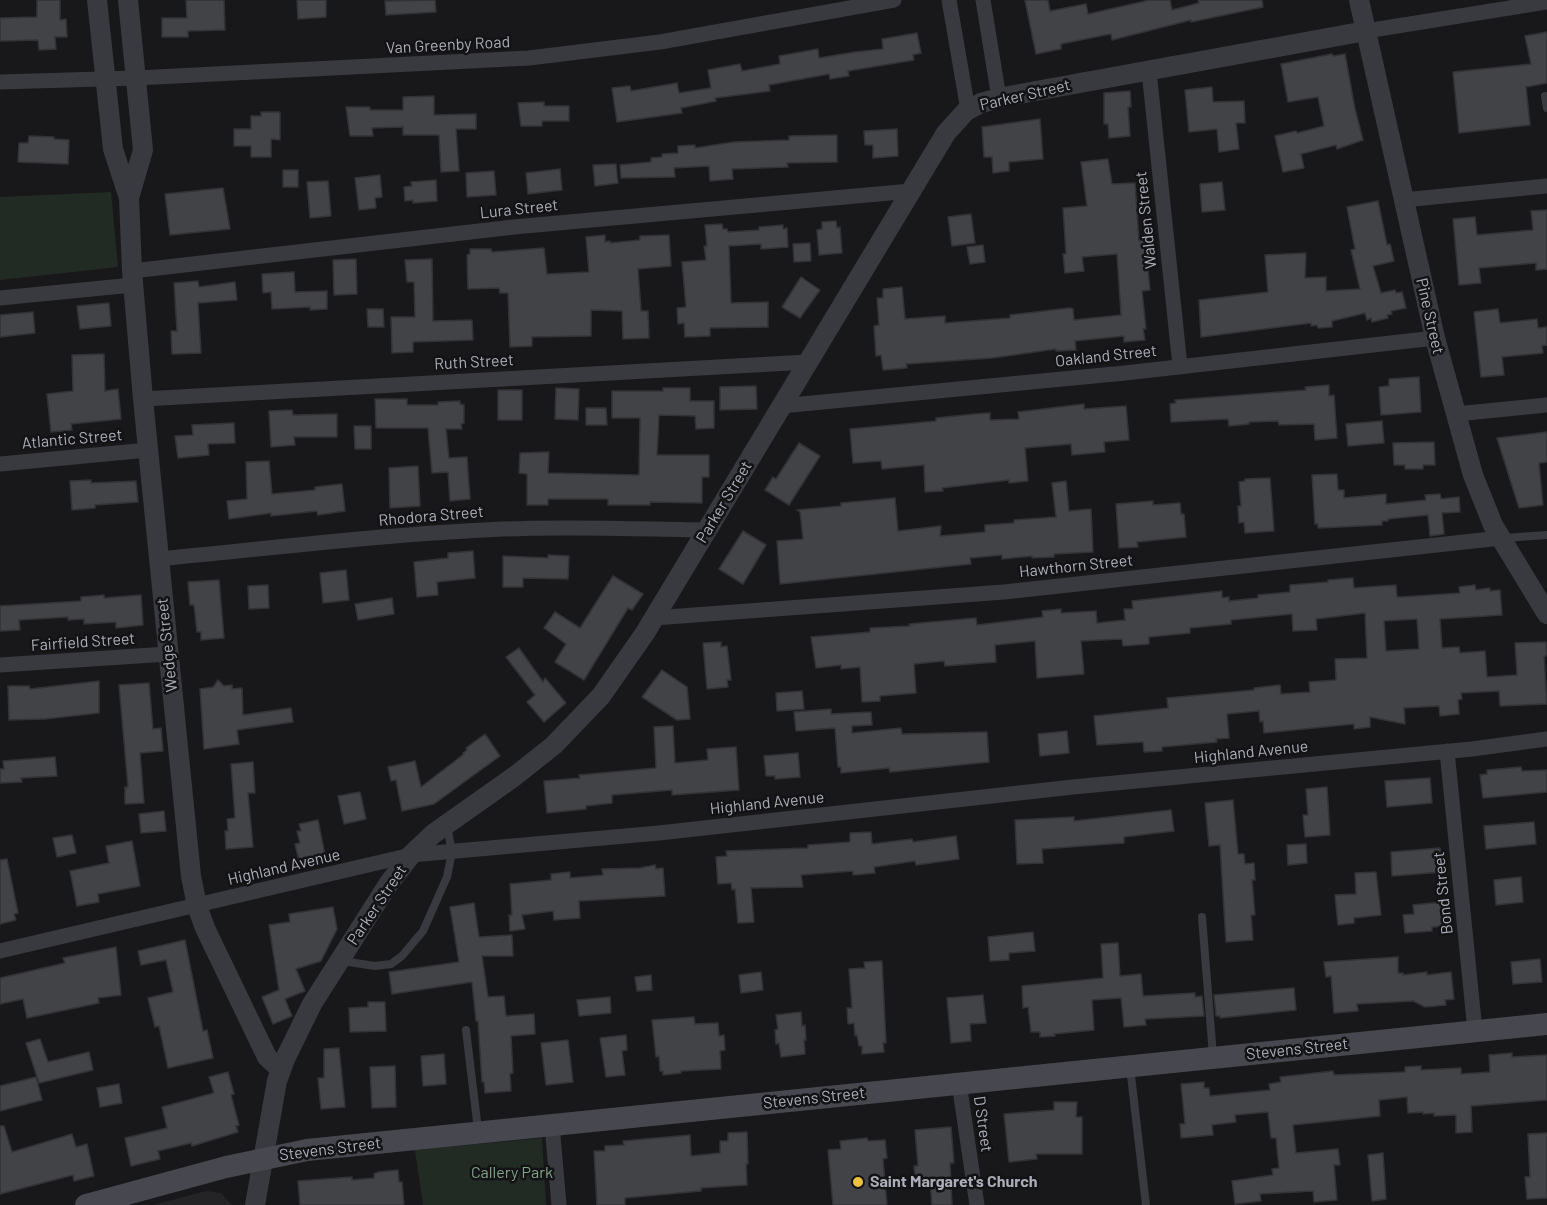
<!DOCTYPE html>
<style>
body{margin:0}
canvas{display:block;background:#18181a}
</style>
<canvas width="1547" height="1205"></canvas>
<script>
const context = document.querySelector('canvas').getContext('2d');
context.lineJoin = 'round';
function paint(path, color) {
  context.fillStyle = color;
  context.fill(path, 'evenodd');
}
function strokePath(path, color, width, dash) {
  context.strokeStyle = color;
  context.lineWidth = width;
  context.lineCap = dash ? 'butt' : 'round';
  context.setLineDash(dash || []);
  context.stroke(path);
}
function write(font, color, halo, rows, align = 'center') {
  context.font = font + ' Barlow,sans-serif';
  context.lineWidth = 5;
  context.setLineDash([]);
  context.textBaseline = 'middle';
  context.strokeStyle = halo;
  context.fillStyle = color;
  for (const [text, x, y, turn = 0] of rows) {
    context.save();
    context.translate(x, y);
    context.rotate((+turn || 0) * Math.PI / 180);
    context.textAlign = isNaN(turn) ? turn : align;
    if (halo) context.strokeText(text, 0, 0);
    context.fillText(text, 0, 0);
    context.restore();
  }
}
paint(new Path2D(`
 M206 1191 221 1193 232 1205H153Z`), '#242427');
paint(new Path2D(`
 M111 192 118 267 0 280V197Z
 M542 1138 546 1205H423L415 1150Z`), '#222a24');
const building = new Path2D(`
 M37 0H60V20L66 19 67 37H55L56 49 39 50 38 40 0 41V18L37 17Z
 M186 0H224L225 30 188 31V37H162V18H187Z
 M297 0H326V17L298 19Z
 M435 0 436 12 386 15 385 1Z
 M1025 0H1048L1050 11 1086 4 1088 14 1150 0H1170L1172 10 1199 3 1198 0H1262L1263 7 1191 22V20L1112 40 1111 34 1105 35 1061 44V49L1036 54Z
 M1547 32V83L1526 87 1530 125 1459 133 1453 72 1531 64 1525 36Z
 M917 33 921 53 913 55 914 60 848 71 849 76 830 79 829 74 769 85 770 91 715 98 716 101 681 108 682 113 617 122 612 88 630 86 631 91 677 83 679 93 711 88 708 70 740 64 742 71 780 64 779 56 818 49 819 58 855 52 883 49 882 39Z
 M1332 54 1333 56 1345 54 1355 109 1363 140 1337 149 1336 145 1301 154 1304 168 1283 172 1275 136 1296 131 1297 133 1324 126 1318 97 1288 102 1281 64Z
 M1212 87 1213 102 1244 101 1245 123H1236L1239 149 1219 152 1217 129 1189 132 1185 90Z
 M1130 91 1131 107H1128L1130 136 1109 138 1108 124H1104V93Z
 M434 96V115L476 114V129H456L459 171 441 172 439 135H403V127L372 128 373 136H350L346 107H370V110H403V97Z
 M544 102V106H569V121H542V126H521L518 103Z
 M261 112H280V140L271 139V157H251V146H234V129H251V116H261Z
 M1040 119 1043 159 1009 162V171L993 173 992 157H984L982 127Z
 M897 129 898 156 873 158V145H865L864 131Z
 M837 135V162L787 163 788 167 732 169 733 179 710 181 709 166 674 168 675 177 621 178 620 165 651 162V158L662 157V154L678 153V146L695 145V148L734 142 789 140V136Z
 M29 136 54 137V139L69 140 68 164 18 162 19 143H28Z
 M1108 159 1112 184 1135 183 1139 241 1145 240 1150 290 1142 291 1146 329H1143L1145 340 1124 342V336L1075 341 1076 350 1056 351V349L992 358 906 364 907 368 883 370 881 355 876 356 874 326 879 325 877 298H883V289L902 287 905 319 945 316V323L1010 318V315L1070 308 1073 309 1074 320 1121 315 1117 254 1082 257 1084 271 1065 273 1063 254H1066L1063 208 1087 206 1081 162Z
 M616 164 618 183 595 186 593 165Z
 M560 169 562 190 528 194 526 173Z
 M283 170H298V187H283Z
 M494 171 496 195 467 197 466 173Z
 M380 175 382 197 375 198 376 208 359 210 355 178Z
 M436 180 437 201 413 203V200L405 201 404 187 412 186 411 182Z
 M328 181 331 216 310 218 307 182Z
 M1222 182 1225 210 1202 212 1200 184Z
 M223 188 230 229 170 235 165 194Z
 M1378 201 1387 245 1390 244 1394 261 1373 266 1381 293 1395 290 1396 293 1402 292 1406 308 1391 311 1392 314 1387 315 1388 318 1372 322 1371 318 1367 320 1365 313 1332 321V327L1318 328 1317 325 1311 326V323L1201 337 1199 300 1268 292 1265 255 1306 253 1305 278 1326 277V291L1360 289 1351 250 1355 249 1347 207Z
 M1547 210V269L1536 270V263L1479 268 1481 283 1459 285 1453 219 1475 217 1477 235 1533 230 1531 211Z
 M971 214 975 243 952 246 948 217Z
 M836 221 837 228 840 227 842 253 819 255 817 230 822 229V222Z
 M722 224 723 229H727L728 232 759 230V227L783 225V229L787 228 788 247 761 249V244L729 246 731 303 768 302V327L710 328V336L685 337 684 323 678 324 677 308 686 307 682 262 706 260 704 246H707L705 225Z
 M605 235V242L610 241V243L640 240V236L669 235 671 266 638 269 641 311H648L649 338 623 339 622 311 591 310V336L532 337V346L510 347 508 293H500L499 288 468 289 467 255 470 254V249H491L492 252 544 248 547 274 589 272 586 237Z
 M810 243 811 261 794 262 793 244Z
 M983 245 985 262 970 264 967 247Z
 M356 259 357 294 334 295 333 260Z
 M432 259 433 321 472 320 473 340 413 342V352L392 353 391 317H415L414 282H407L405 260Z
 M294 272 295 292 327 291V309L310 310V307L272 309 271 292 263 293 262 274Z
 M801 277 820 290 800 318 782 307Z
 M198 281 199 287 235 282 237 300 198 303 201 353 172 354 171 331H177L174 283Z
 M109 303 111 326 80 329 77 306Z
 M367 309H383L384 327H368Z
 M1498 309 1500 323 1537 319 1538 328 1547 327V345L1542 346 1543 353 1502 357 1504 375 1481 377 1474 312Z
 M33 312 35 333 0 337V315Z
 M104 354 105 391 118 389 121 419 71 424 72 430 51 432 47 394 73 391 72 355Z
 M1419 377 1421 412 1381 415 1379 387 1389 386V379Z
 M1329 385V396L1334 395 1337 438 1315 440 1314 424 1279 425 1278 421 1249 422V424L1229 426 1228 419 1171 422 1170 404 1176 403 1175 400 1306 390 1305 387Z
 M756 386 757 409 720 410V387Z
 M556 388 579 389 578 420 555 419Z
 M663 388H690V401H714V428L696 429 695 416 659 415 657 455H709V477H702V503L650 502V505H608V499H548V505H527V474L519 473 520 453 549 452 548 473 639 475 640 418H612V391H663Z
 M498 390H522V420H498Z
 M375 399H407V405H438V402L460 401V404L464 405V423L461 424 462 429H446L449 458 467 457 470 499 450 501 448 472 432 473 428 428H376Z
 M1084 404V409L1126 406 1129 440 1104 442 1105 452 1072 455 1071 444 1025 448 1028 481 1009 483V480L942 488 943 491 925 492 924 465 882 469 881 461 853 463 850 429 936 421V418L975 414 990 413V420L1019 419 1018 412Z
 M586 408H606L607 425H586Z
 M292 410 293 415 337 414V437H294L295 445 271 447 269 411Z
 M1382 421 1384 443 1348 446 1346 424Z
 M234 423 235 443 208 444 209 455 178 458 175 436 193 435 192 425Z
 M354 426H371V449H355Z
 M1547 432V462L1539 463 1543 505 1519 508 1497 438Z
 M1434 442 1435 465H1423V469H1405V465H1394L1393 443Z
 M799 443 820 456 789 505 765 490 773 477 776 479Z
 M269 461 272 494 315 490V487L342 484 345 511 318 515 317 511 271 516V513L229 519 227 501 247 499 246 462Z
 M418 466 420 506 390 508 389 468Z
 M1337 474 1338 490H1344V498L1386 494V504L1426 500 1425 495 1440 494 1441 499 1459 497 1460 512 1442 513 1444 534 1430 536 1428 515 1388 519V521H1382V525L1318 528V524H1315L1312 475Z
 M1270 478 1274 531 1245 533 1244 522 1239 523 1238 506H1241L1239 482 1245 481V479Z
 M91 480V483L136 481 138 502 95 505V508L72 510 70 481Z
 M1066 481 1069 511 1091 509 1093 552 1054 554V557L1032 558V556L1002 559V555L970 558 971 564 780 584 777 541 803 539 800 512 797 510 841 506V503L895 498 898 531 941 526 940 536 985 532V525L1014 523V520L1056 517 1052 483Z
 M1153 501V505L1180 503 1181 514H1184L1186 537 1137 542 1138 547 1119 548 1116 504Z
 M743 531 766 545 743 584 719 569Z
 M473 551 475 578 437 582 438 595 417 597 414 562 448 558V553Z
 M548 555 569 556 568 579 523 578V587H503V556L548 558Z
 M346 570 349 600 323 603 320 573Z
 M613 576 643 594 632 610 628 608 584 680 555 662 566 644 544 628 555 612 580 628Z
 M1353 578 1354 588 1396 585 1397 597H1402L1460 593 1459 587 1475 585 1476 590 1490 588V591L1500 590 1502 615 1440 619 1442 648 1459 647 1460 653 1485 651 1487 677 1517 675 1515 643 1546 642 1547 656H1544L1547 704 1500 706 1499 691 1461 693 1462 699 1458 700 1459 714 1440 716 1439 706 1404 708 1405 724 1370 717V727L1354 729V724L1264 733 1263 721 1260 722 1259 711 1227 714 1229 738 1216 739 1217 742 1162 747V751L1144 752 1143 742 1097 745 1094 716 1168 708 1167 698 1254 690V688L1280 685 1281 694 1310 692 1309 682 1336 680 1335 659 1367 658 1365 613 1316 619 1317 630 1293 631 1292 614 1231 620V624L1190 628V633L1149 637V644L1123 646 1122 639 1081 641 1084 674 1037 678 1035 641 995 645 996 662 945 666 944 661 914 664 916 693 880 696V701L862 702 860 667 841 669V665L816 668 811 637 870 632V628L910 626 909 624 976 618 977 625 1043 617 1042 611 1061 609V613L1096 611 1097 623 1125 620 1124 609H1133L1132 601 1222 591V598L1229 597V601L1258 598V595L1290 592V585L1328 582V580ZM1417 619 1419 649 1386 651 1384 621Z
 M219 580 224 638 201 640V632H197L194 605H190L188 582Z
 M268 585 269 608 249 609 248 586Z
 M104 595V598L141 595 143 625 116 628V622L84 624V619L68 620V617L19 620 20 630 0 631V606L81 601V597Z
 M392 598 394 614 358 620 355 604Z
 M721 642V647L727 646 731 680H727L728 687 707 689 703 643Z
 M519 648 543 682 545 678 566 703 544 722 527 702 535 695 506 657Z
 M662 670 687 687 690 719 677 720 642 697Z
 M218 680 224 686 232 685V689L242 688 243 715 291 708 293 722 237 730 239 744 204 749 200 689 213 687Z
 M99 681V713L45 719 9 720 8 686H29L30 689Z
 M149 683 153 729 161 728 163 751 140 753 144 803 125 804V787H128L119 685Z
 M802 691 804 709 777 711 776 693Z
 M831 709V714L871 712 872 725 852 726V733L901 728 902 734 987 732 989 762 890 772 889 768 841 773V767H838L835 728 796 731 794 712Z
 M673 726 675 763 708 760 707 749 736 747 739 790 672 795V790L612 795V803L586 806V809L547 813 544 781 580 778 579 775 656 768 654 727Z
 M1067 731 1069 753 1040 756 1038 734Z
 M485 734 500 756 434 804 402 811 396 780 391 781 388 767 415 761 421 787 464 754 463 753 467 750 466 748Z
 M798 753 800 777 775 779V776H766L764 756Z
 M55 757 57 776 21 778 22 782 0 783V769H4L3 761Z
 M253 762 255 793H248L253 847 226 849 225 831H228L227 819 235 818 231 764Z
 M1521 767 1522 771 1547 770V792L1483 798 1480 775 1487 774V770Z
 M1430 778 1432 803 1387 807 1385 781Z
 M1327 787 1330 835 1305 837 1303 815H1308L1306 789Z
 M360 792 366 819 344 824 338 796Z
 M1233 800 1238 854H1244L1245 864 1254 863 1255 880H1252L1255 915H1251L1253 940 1226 942 1220 845 1209 846 1205 803Z
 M1171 810 1174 831 1124 837V843L1042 849 1043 863 1017 864 1015 820 1074 817V821Z
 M164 811 166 831 141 833 139 814Z
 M318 820 325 855 299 861 295 844 300 843 297 831H301L299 824Z
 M1534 822 1536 844 1486 849 1484 826Z
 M871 832 872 844 912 839 913 842 956 836 959 859 916 865 915 861 874 867 875 873 853 875V871L801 875 803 887 751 888 754 922 738 923 735 889 732 890 731 883 718 884 716 857 727 856 726 851 808 848V845L850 842V833Z
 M72 835 76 853 57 857 53 838Z
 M132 841 140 886 98 894 99 902 77 906 70 871 109 863 106 846Z
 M1306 844 1307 863 1288 865 1287 845Z
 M1440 848 1442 872 1392 876 1391 852Z
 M7 859 18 913 14 914 16 920 0 924V860Z
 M655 865 656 869 663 868 665 896 579 901 580 918 554 920 553 911 522 915 525 929 510 931 509 915H512L510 884 551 880V874L570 872V878L603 875 602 869 640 868Z
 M1376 872 1381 915 1354 918V923L1338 925 1335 895 1356 894 1355 873Z
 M1521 877 1523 902 1496 905 1494 880Z
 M1443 902 1445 926 1432 927V931L1405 933 1403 915 1414 914 1413 905Z
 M474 903 479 937 512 935 513 956H482L488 997 504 996 506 1016 534 1014 535 1034 511 1036 513 1073 510 1074 511 1091 485 1093 484 1082H482L478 1021H476L472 982 392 994 389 972 459 962 450 907Z
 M333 907 337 929 321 961 296 969 305 991 285 999 292 1016 273 1024 262 997 279 990 269 925 290 922 289 914Z
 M1033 932 1035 951 1009 953V960L990 961 988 937Z
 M185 940 203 1031 207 1030 213 1058 168 1068 159 1026 155 1027 148 998 173 992 166 960 141 965 138 951Z
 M1118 943 1120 976 1141 974 1143 996 1195 993V997L1202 996 1204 1016 1145 1019 1146 1025 1124 1027 1121 998 1092 1000 1094 1030 1054 1034 1055 1036 1040 1037V1032H1031L1028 1007 1023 1008 1022 986 1103 978 1101 944Z
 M116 947 121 995 98 998 99 1003 27 1018 23 999 0 1004V978L65 963 63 958Z
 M1398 957V973H1403V975L1427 972V975L1451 972 1454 999 1445 1000 1446 1005 1425 1007 1413 1001 1357 1004 1358 1011 1334 1013 1331 976 1326 977 1324 962Z
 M1540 959 1542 982 1513 984 1511 962Z
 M882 961 886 1043H883L884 1052 862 1054V1046H859L857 1035 855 1036 854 1023 848 1024 847 1008H852L849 969 865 968 864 962Z
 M761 972 763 990 741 993 739 975Z
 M651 975 652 990 637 991 635 977Z
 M1294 988 1296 1010 1220 1018V1016H1216L1214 995Z
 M983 995 986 1023 970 1024 971 1041 951 1043 947 998Z
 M610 997 611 1013 579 1016 577 1000Z
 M368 1002H385L386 1031 350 1032 349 1008 368 1007Z
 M801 1012 802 1026 805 1025 806 1040H804L805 1054 781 1057 779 1043 776 1044 775 1030 778 1029 776 1015Z
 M694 1017 695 1024 718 1023 719 1036 724 1035 725 1050 720 1051 721 1069 681 1071V1073L663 1075V1071H660L659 1056 656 1057 652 1020Z
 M626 1035 627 1050 622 1051 625 1075 606 1077 600 1038Z
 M40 1039 48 1062 89 1052 93 1070 39 1083 26 1043Z
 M568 1040 573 1082 546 1085 541 1043Z
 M339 1048 345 1107 321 1109 318 1078H324V1049Z
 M1512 1053V1057L1547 1055V1100L1471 1106 1472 1132 1456 1133V1115L1434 1116V1113L1423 1114V1112L1408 1113 1407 1097 1379 1100 1380 1116 1293 1125 1296 1153 1338 1149 1340 1165H1334L1337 1200 1314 1202 1313 1191 1260 1194 1261 1201 1235 1204 1232 1181 1273 1175 1272 1169 1279 1168 1276 1138H1271L1268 1112 1235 1115 1236 1122 1212 1125 1213 1135 1181 1138 1180 1124H1185L1181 1084 1204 1082V1088H1209L1210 1096 1270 1090 1269 1084 1281 1082 1280 1077 1333 1071 1334 1075 1405 1072V1067L1421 1066V1070L1461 1068V1074L1490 1072 1489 1055Z
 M444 1054 446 1084 423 1086 421 1056Z
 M395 1066 396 1107 372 1108 370 1067Z
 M228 1072 234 1094 231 1095 239 1125 236 1126 238 1132 192 1146 191 1143 158 1151 160 1159 131 1166 125 1138 167 1128 162 1107 214 1093 209 1077Z
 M36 1077 42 1100 0 1111V1086Z
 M119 1084 122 1103 100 1107 97 1088Z
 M1054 1102H1077L1076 1117H1082V1154H1036L1037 1159 1009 1162 1004 1114 1054 1110Z
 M0 1126H4L12 1152 72 1134 76 1147 87 1144 94 1176 74 1181 73 1175 0 1194Z
 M951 1127 954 1163H950L952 1205H932L930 1180 916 1182 914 1166H918L915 1130Z
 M747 1132 748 1164H746L747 1185 701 1188V1191L625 1198V1205H597L594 1151H605V1146L624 1145 623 1141 690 1135 691 1156 720 1153V1141H728V1133Z
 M1547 1133V1198L1527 1199 1525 1177H1530L1528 1134Z
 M867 1138 868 1141 885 1140 887 1158 883 1159 887 1205H833L828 1150 841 1149 840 1141Z
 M1383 1153 1386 1199 1372 1201 1368 1155Z
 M398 1170 399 1182H402L404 1205H300L298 1181 352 1177V1180L374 1178V1174L378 1172Z`);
paint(building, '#424347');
strokePath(building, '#333236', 1.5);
strokePath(new Path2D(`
 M1545 96 1547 108
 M1504 538 1547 535
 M1202 917 1213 1056
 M342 961 375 966 391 964 402 956 423 931 447 877 452 852 447 826
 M466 1030 478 1130
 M1130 1067 1146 1205`), '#393a3f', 8);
strokePath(new Path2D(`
 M949 0 968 110
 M983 0 999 98
 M1366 31 1547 2
 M1149 71 1180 366
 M0 82 136 78 529 58 660 42 894 0
 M1403 200 1547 186
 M132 271 514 227 911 191
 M0 298 133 285
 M143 399 808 362
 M781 406 1125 373 1435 338
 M1456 414 1547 405
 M0 464 148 450
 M158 559C273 548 388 534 503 529 571 526 639 529 708 530
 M654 618 1004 592 1501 538
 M0 665 168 654
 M1447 751 1475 1031
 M0 951 411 855 659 833 1073 787 1472 749 1547 739
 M959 1083 977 1205
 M552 1125 559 1205`), '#393a3f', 15);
strokePath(new Path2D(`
 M97 0 113 149 129 198 132 271 143 399 191 876 197 906 205 928 267 1057 281 1070
 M128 0 143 150 129 198
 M1359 0 1435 338 1473 475 1493 525 1547 614
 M255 1205 277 1081 285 1059 312 1004 389 883 411 855 433 834 515 776 554 745 601 696 645 633 946 133 966 111 981 103 1003 97 1366 31`), '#393a3f', 20);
strokePath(new Path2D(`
 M86 1205 226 1167 307 1150 1547 1024`), '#47484f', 22);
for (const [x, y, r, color] of [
 [858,1182,6,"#eac240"]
]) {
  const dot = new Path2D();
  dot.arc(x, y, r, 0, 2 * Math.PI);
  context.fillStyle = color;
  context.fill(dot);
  strokePath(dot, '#131315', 2);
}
write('16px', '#abaeb9', '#131315', [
 ["Van Greenby Road",448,45,-3],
 ["Parker Street",1025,95,-13],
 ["Lura Street",519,209,-6],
 ["Walden Street",1146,220,-96],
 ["Pine Street",1430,316,77],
 ["Oakland Street",1106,356,-6],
 ["Ruth Street",474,362,-3],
 ["Atlantic Street",72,439,-5],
 ["Parker Street",724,502,-59],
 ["Rhodora Street",431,516,-5],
 ["Hawthorn Street",1076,566,-6],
 ["Fairfield Street",83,642,-4],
 ["Wedge Street",167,645,-96],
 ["Highland Avenue",1251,752,-6],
 ["Highland Avenue",767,803,-6],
 ["Highland Avenue",284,867,-13],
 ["Bond Street",1443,893,-96],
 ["Parker Street",377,905,-56],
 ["Stevens Street",1297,1049,-6],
 ["Stevens Street",814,1098,-6],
 ["D Street",983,1124,82],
 ["Stevens Street",330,1149,-7]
]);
write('16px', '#83a388', '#131315', [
 ["Callery Park",512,1173]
]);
write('bold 16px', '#abaeb9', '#131315', [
 ["Saint Margaret's Church",870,1182]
], 'left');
</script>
